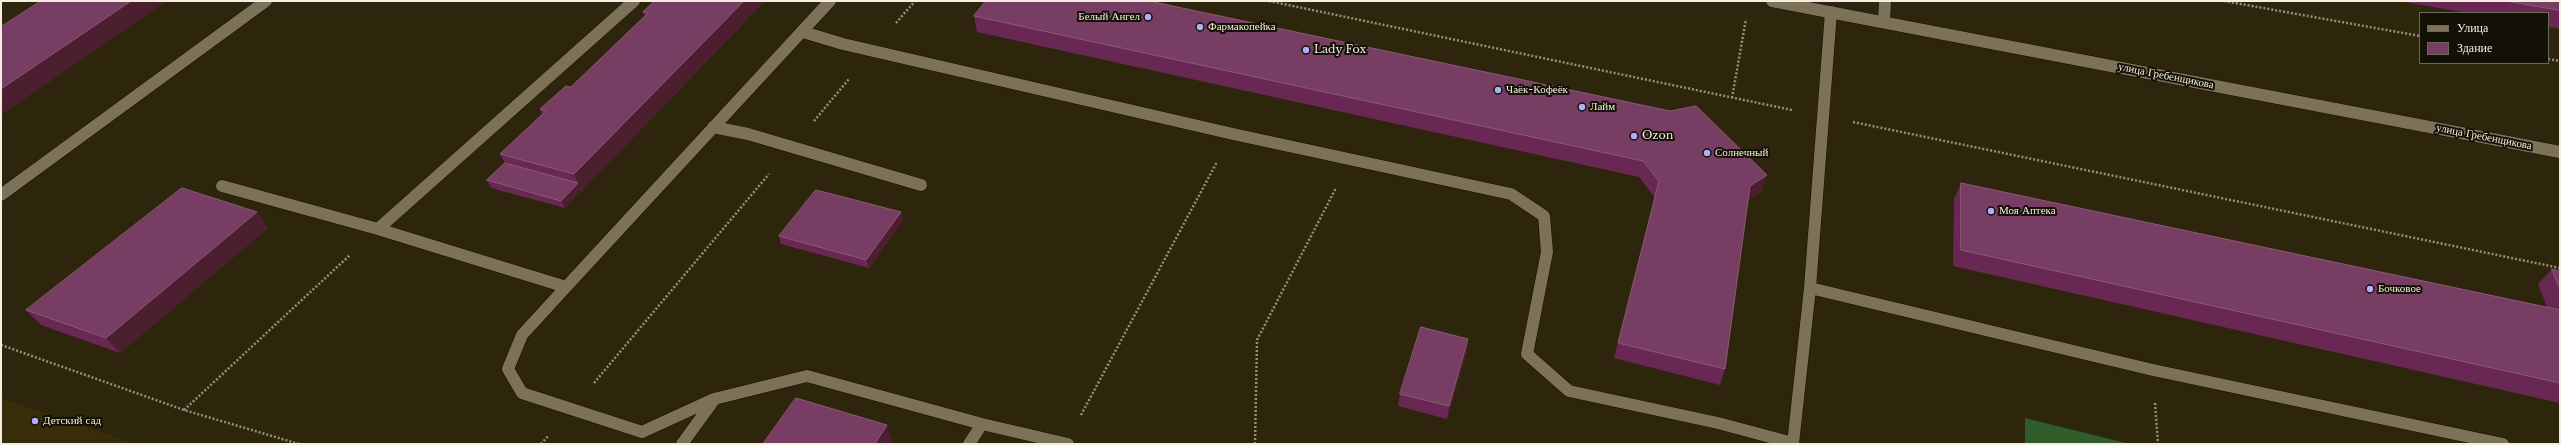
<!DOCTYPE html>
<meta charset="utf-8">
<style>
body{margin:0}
#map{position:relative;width:2561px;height:445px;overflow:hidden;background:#2e260c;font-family:"Libre Baskerville",serif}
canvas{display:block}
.frame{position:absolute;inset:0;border:2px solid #f3eedf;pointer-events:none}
.legend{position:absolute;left:2419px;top:12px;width:130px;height:52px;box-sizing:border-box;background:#131006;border:1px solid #6d695d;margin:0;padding:5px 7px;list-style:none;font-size:12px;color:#f3eedf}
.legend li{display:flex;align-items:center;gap:8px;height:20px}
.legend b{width:20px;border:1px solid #6d695d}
</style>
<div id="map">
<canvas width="2561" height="445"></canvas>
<div class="frame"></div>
<ul class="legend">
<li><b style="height:5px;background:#7b7257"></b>Улица</li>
<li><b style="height:11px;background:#783d62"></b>Здание</li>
</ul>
</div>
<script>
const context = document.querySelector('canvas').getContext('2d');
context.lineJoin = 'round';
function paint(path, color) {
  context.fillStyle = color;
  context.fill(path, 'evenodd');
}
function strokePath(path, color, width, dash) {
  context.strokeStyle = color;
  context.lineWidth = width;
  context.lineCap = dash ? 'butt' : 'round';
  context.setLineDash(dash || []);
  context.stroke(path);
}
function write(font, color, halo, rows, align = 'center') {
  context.font = font + ' "Libre Baskerville",serif';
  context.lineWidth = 4;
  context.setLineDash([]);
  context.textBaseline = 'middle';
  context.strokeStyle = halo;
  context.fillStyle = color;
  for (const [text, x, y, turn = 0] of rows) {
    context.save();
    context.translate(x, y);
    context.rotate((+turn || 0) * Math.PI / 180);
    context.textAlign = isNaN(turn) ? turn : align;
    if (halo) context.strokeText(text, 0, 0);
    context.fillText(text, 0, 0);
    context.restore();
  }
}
paint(new Path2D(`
 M1 398 136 444H1Z`), '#372d0a');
paint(new Path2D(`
 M2025 418 2130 444H2025Z`), '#305c2c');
const lane = new Path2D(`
 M1884 22 1885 1
 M803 32 843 44 1233 134 1511 194 1544 216 1547 252 1527 354 1569 391 1718 423 1793 443
 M713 127 748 134 921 185
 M222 186 378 229 566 287 830 1
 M1 195 266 1
 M378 229 634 1
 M566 287 522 335 508 369 522 393 642 432 714 399 807 376 982 424 969 444
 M1810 288 2153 370 2503 444
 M982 424 1068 444
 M682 444 714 400
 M1793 444 1810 288 1831 12`);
const secondary = new Path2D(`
 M1772 1 2560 152`);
strokePath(lane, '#160f00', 13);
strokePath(secondary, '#160f00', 13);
strokePath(new Path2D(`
 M1269 1 1792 110
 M2224 1 2420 36
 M896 23 915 1
 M2548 59 2560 61
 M1732 98 1746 19
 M814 121 849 79
 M1853 122 2560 268
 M1 345 184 410 299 444
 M594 383 769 174
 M2155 403 2158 444
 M184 410 350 255
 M1081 415 1217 162
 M541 444 549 435
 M1255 444 1257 340 1336 188`), '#958f7a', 2.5, [2, 2]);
strokePath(lane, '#7b7257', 12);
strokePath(secondary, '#7b7257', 12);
paint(new Path2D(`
 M655 1H765L565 208 491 188 487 180 505 163 500 154 542 114 540 109 571 87 645 16 643 12Z
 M1149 1 1762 191 1748 200 1725 369 1720 385 1614 358 1655 198 1639 177 977 32 974 16Z
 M2399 1H2560V29L2548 27V13H2467Z
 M1961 183 2547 307 2538 284 2552 269 2560 271V403L1953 266 1954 199Z
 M901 212 903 220 869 268 781 244 779 236Z
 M268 228 120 353 41 325 26 310Z
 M1467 351 1447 419 1398 406 1400 394Z`), '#692853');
paint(new Path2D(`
 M131 1H167L1 115V89Z
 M744 1H765L565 208 561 201 578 183 574 174Z
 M1767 175 1762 191 1744 202 1750 186Z
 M257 212 268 228 120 353 106 338Z
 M901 212 903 220 869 268 866 260Z
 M1468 339 1467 351 1447 419 1449 406Z
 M887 425 893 442 891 444H875Z`), '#4b1e30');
const building = new Path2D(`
 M41 1H131L1 89V27Z
 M655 1H744L574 174 500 154 546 111 540 109 566 86 571 87 648 13 643 12Z
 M986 1H1149L1670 111 1696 106 1767 175 1750 186 1725 369 1618 343 1659 181 1643 161 974 16Z
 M2506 1H2560V10Z
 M505 163 578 183 561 201 487 180Z
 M1961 183 2560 310V383L1961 250Z
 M182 188 257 212 106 338 26 310Z
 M816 190 901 212 866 260 779 236Z
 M2552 269 2560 271V289Z
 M1421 327 1468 339 1449 406 1400 394Z
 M796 398 887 425 875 444H763Z`);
paint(building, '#783d62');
strokePath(building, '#8b5975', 1);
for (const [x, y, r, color] of [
 [1148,17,4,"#aeaefb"],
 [1200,27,4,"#aeaefb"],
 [1306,50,4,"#aeaefb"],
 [1498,90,4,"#aeaefb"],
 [1582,107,4,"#aeaefb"],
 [1634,136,4,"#aeaefb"],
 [1707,153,4,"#aeaefb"],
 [1991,211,4,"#aeaefb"],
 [2370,289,4,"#aeaefb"],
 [35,421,4,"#aeaefb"]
]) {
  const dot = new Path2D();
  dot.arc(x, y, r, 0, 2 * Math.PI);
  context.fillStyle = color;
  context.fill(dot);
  strokePath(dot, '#131006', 1.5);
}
write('11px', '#f3eedf', '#131006', [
 ["Белый Ангел",1140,17,"right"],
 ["Фармакопейка",1208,27],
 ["Lady Fox",1314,50],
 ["Чаёк-Кофеёк",1506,90],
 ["Лайм",1590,107],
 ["Ozon",1642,136],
 ["Солнечный",1715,153],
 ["Моя Аптека",1999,211],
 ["Бочковое",2378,289],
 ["Детский сад",43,421]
], 'left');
write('11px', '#f3eedf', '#131006', [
 ["улица Гребенщикова",2166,76,11],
 ["улица Гребенщикова",2484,137,11]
]);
</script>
